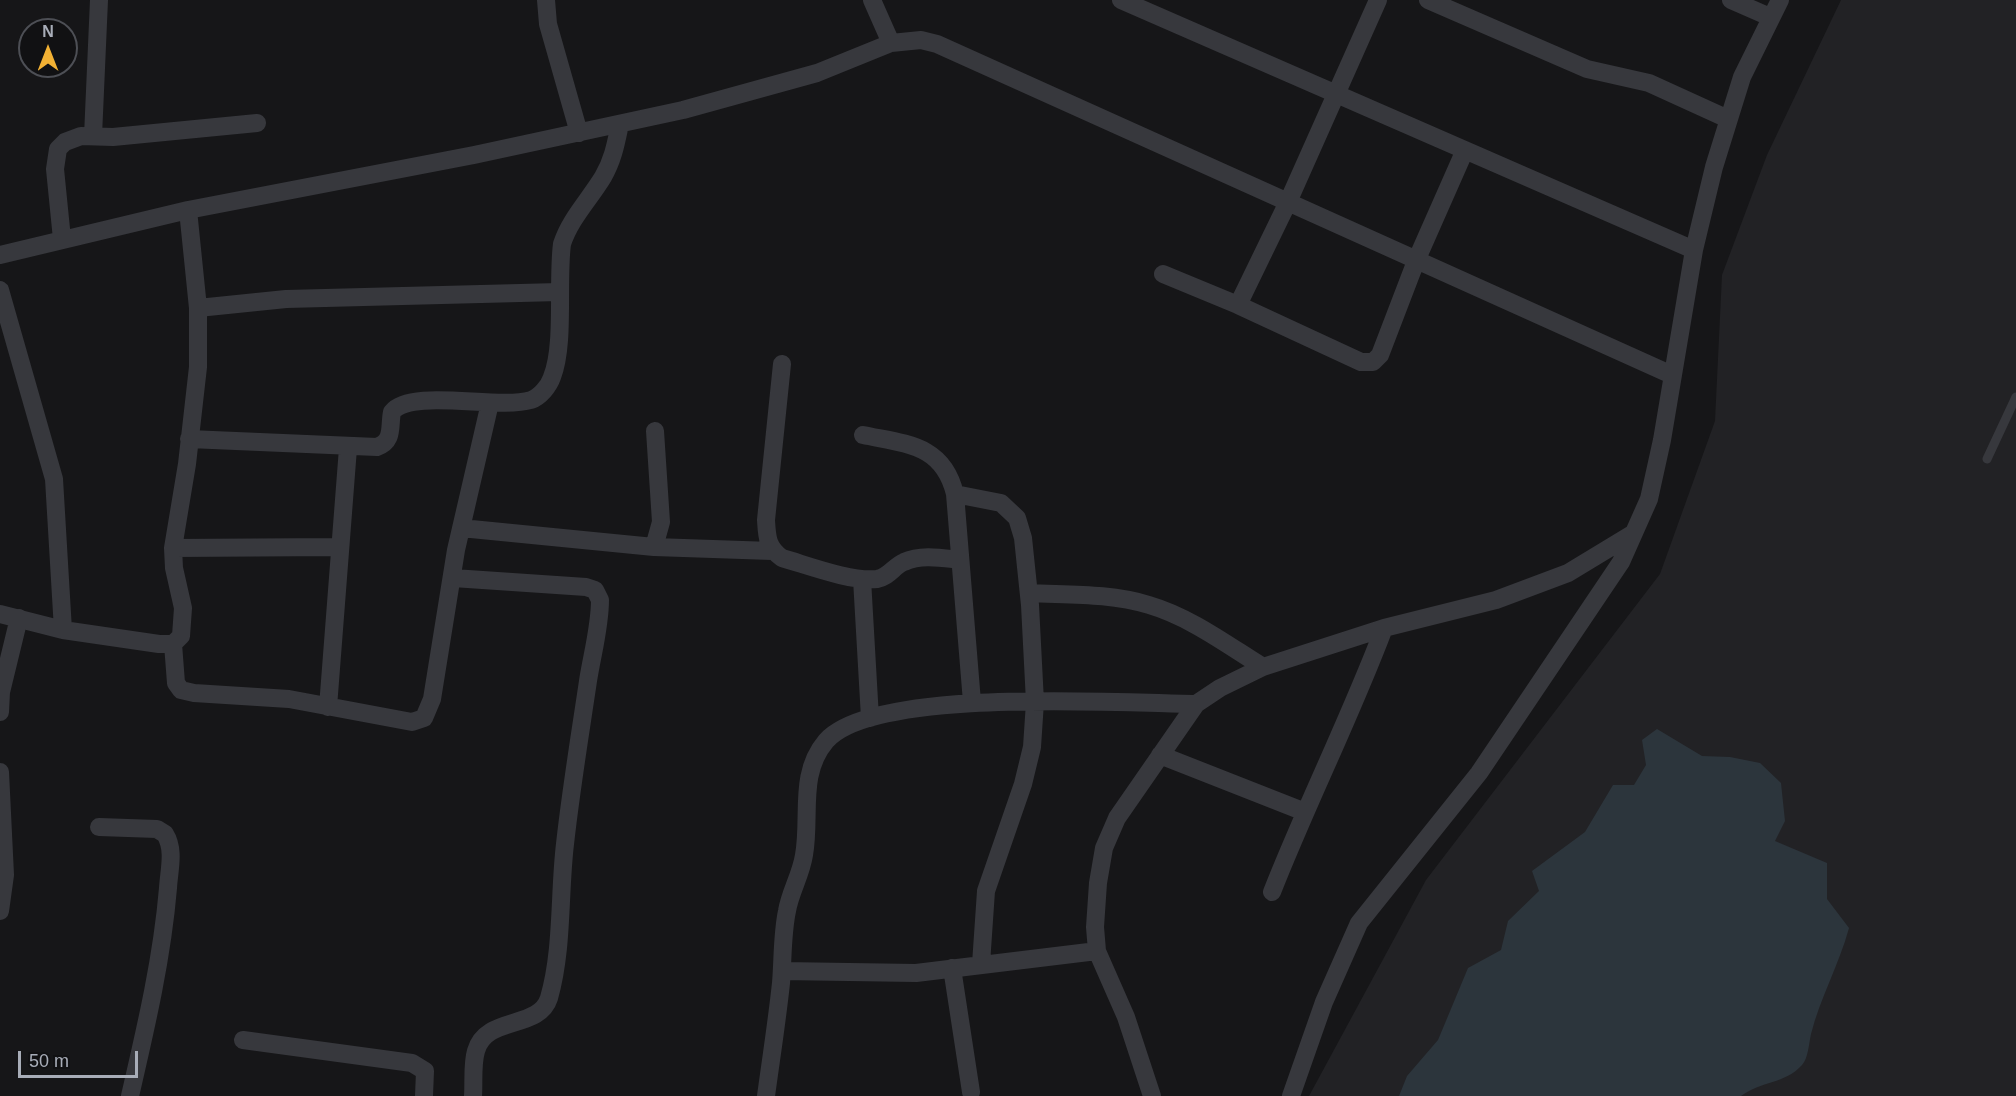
<!DOCTYPE html>
<style>
body{margin:0}
#map{position:relative;width:2016px;height:1096px;overflow:hidden;background:#161618;font-family:Arial,sans-serif}
canvas{display:block}
.north{position:absolute;left:18px;top:18px;width:60px;height:60px;box-sizing:border-box;background:#111113;border:2px solid #4d4f55;border-radius:50%;rotate:0deg;font-size:16px;font-weight:700;line-height:24px;text-align:center;color:#a8adb8}
.north::after{content:'';display:block;margin:auto;width:21px;height:27px;background:#f2b134;clip-path:polygon(50% 0,100% 100%,50% 72%,0 100%)}
.scale{position:absolute;left:18px;top:1051px;width:120px;height:27px;box-sizing:border-box;border:3px solid #a8adb8;border-top:0;padding-left:8px;font-size:18px;line-height:21px;white-space:nowrap;color:#a8adb8;-webkit-text-stroke:4px #111113;paint-order:stroke}
</style>
<div id="map">
<canvas width="2016" height="1096"></canvas>
<div class="north">N</div>
<div class="scale">50 m</div>
</div>
<script>
const context = document.querySelector('canvas').getContext('2d');
context.lineJoin = 'round';
function paint(path, color) {
  context.fillStyle = color;
  context.fill(path, 'evenodd');
}
function strokePath(path, color, width, dash) {
  context.strokeStyle = color;
  context.lineWidth = width;
  context.lineCap = dash ? 'butt' : 'round';
  context.setLineDash(dash || []);
  context.stroke(path);
}
paint(new Path2D(`
 M1841 0H2016V1096H1309L1426 880 1660 574 1715 421 1722 275 1767 155Z`), '#222225');
paint(new Path2D(`
 M1657 729 1702 756 1730 757 1760 763 1781 783 1785 821 1775 841 1827 863V899L1849 928C1839 965 1820 998 1811 1034 1809 1043 1808 1059 1802 1065 1785 1084 1761 1081 1741 1096H1399L1407 1076 1438 1040 1468 968 1501 950 1508 921 1539 891 1532 871 1585 832 1613 785H1634L1646 765 1642 740Z`), '#2c353c');
strokePath(new Path2D(`
 M1987 459 2016 397`), '#37383d', 9);
strokePath(new Path2D(`
 M546 0 548 24 579 133
 M872 0 891 43
 M1121 0 1694 250
 M1428 0 1587 69 1649 83 1728 119
 M1731 0 1770 17
 M93 136 99 0
 M62 239 55 169 58 149 65 142 81 136 113 137 257 123
 M0 255 188 210 474 155 683 110 817 73 891 43 921 40 937 44 1672 375
 M1163 274 1238 305 1361 362H1373L1380 355 1416 261 1465 150
 M0 290 54 479 63 630
 M1238 305 1288 202 1378 0
 M198 308 286 299 559 292
 M782 364 766 520C767 537 767 547 782 558 807 565 851 582 877 579 889 577 894 566 904 562 921 554 942 558 960 560
 M863 435C906 444 943 444 955 494L972 702
 M189 439 377 447C394 441 389 427 392 412 411 388 498 410 531 400 540 397 549 386 552 377 565 345 557 281 562 244 570 219 589 200 603 177 613 160 616 143 620 124
 M955 494 1001 503 1017 518 1023 538 1030 605 1035 702 1032 747 1023 784 986 891 981 964
 M461 528 654 547 772 551
 M654 547 661 522 655 431
 M173 548 339 547
 M453 578 586 587 595 590 600 600C600 627 592 655 588 681 580 735 571 789 565 844 559 894 563 949 549 998 539 1030 486 1015 476 1051 472 1064 474 1082 473 1096
 M862 579 870 718
 M1029 593C1068 595 1110 593 1149 605 1190 617 1226 644 1263 667
 M0 614 63 630 159 644H173L181 636 183 608 174 568 173 548 187 464 198 367V308L188 210
 M173 644 176 683 181 690 194 693 289 699 412 722 424 718 432 699 456 550 490 403
 M328 707 348 448
 M0 712 1 692 19 618
 M1160 755 1305 812
 M0 772 5 875 0 911
 M99 827 157 829 165 834C175 850 169 870 168 888 162 959 146 1027 130 1096
 M1272 892C1307 803 1350 718 1384 628
 M952 968 971 1092
 M782 971 916 973 1097 951
 M243 1040 412 1063 425 1071 424 1096
 M766 1096C771 1059 777 1021 781 983 783 959 782 935 787 911 790 892 801 875 804 855 811 816 798 774 826 741 873 687 1122 703 1196 704
 M1152 1096 1126 1017 1097 951 1095 927 1098 883 1104 848 1117 818 1196 704 1220 688 1263 667 1384 628 1496 600 1568 573 1634 533
 M1291 1096 1324 1002 1359 923 1479 773 1621 562 1649 499 1662 440 1694 250 1714 167 1742 77 1780 0`), '#37383d', 18);
</script>
